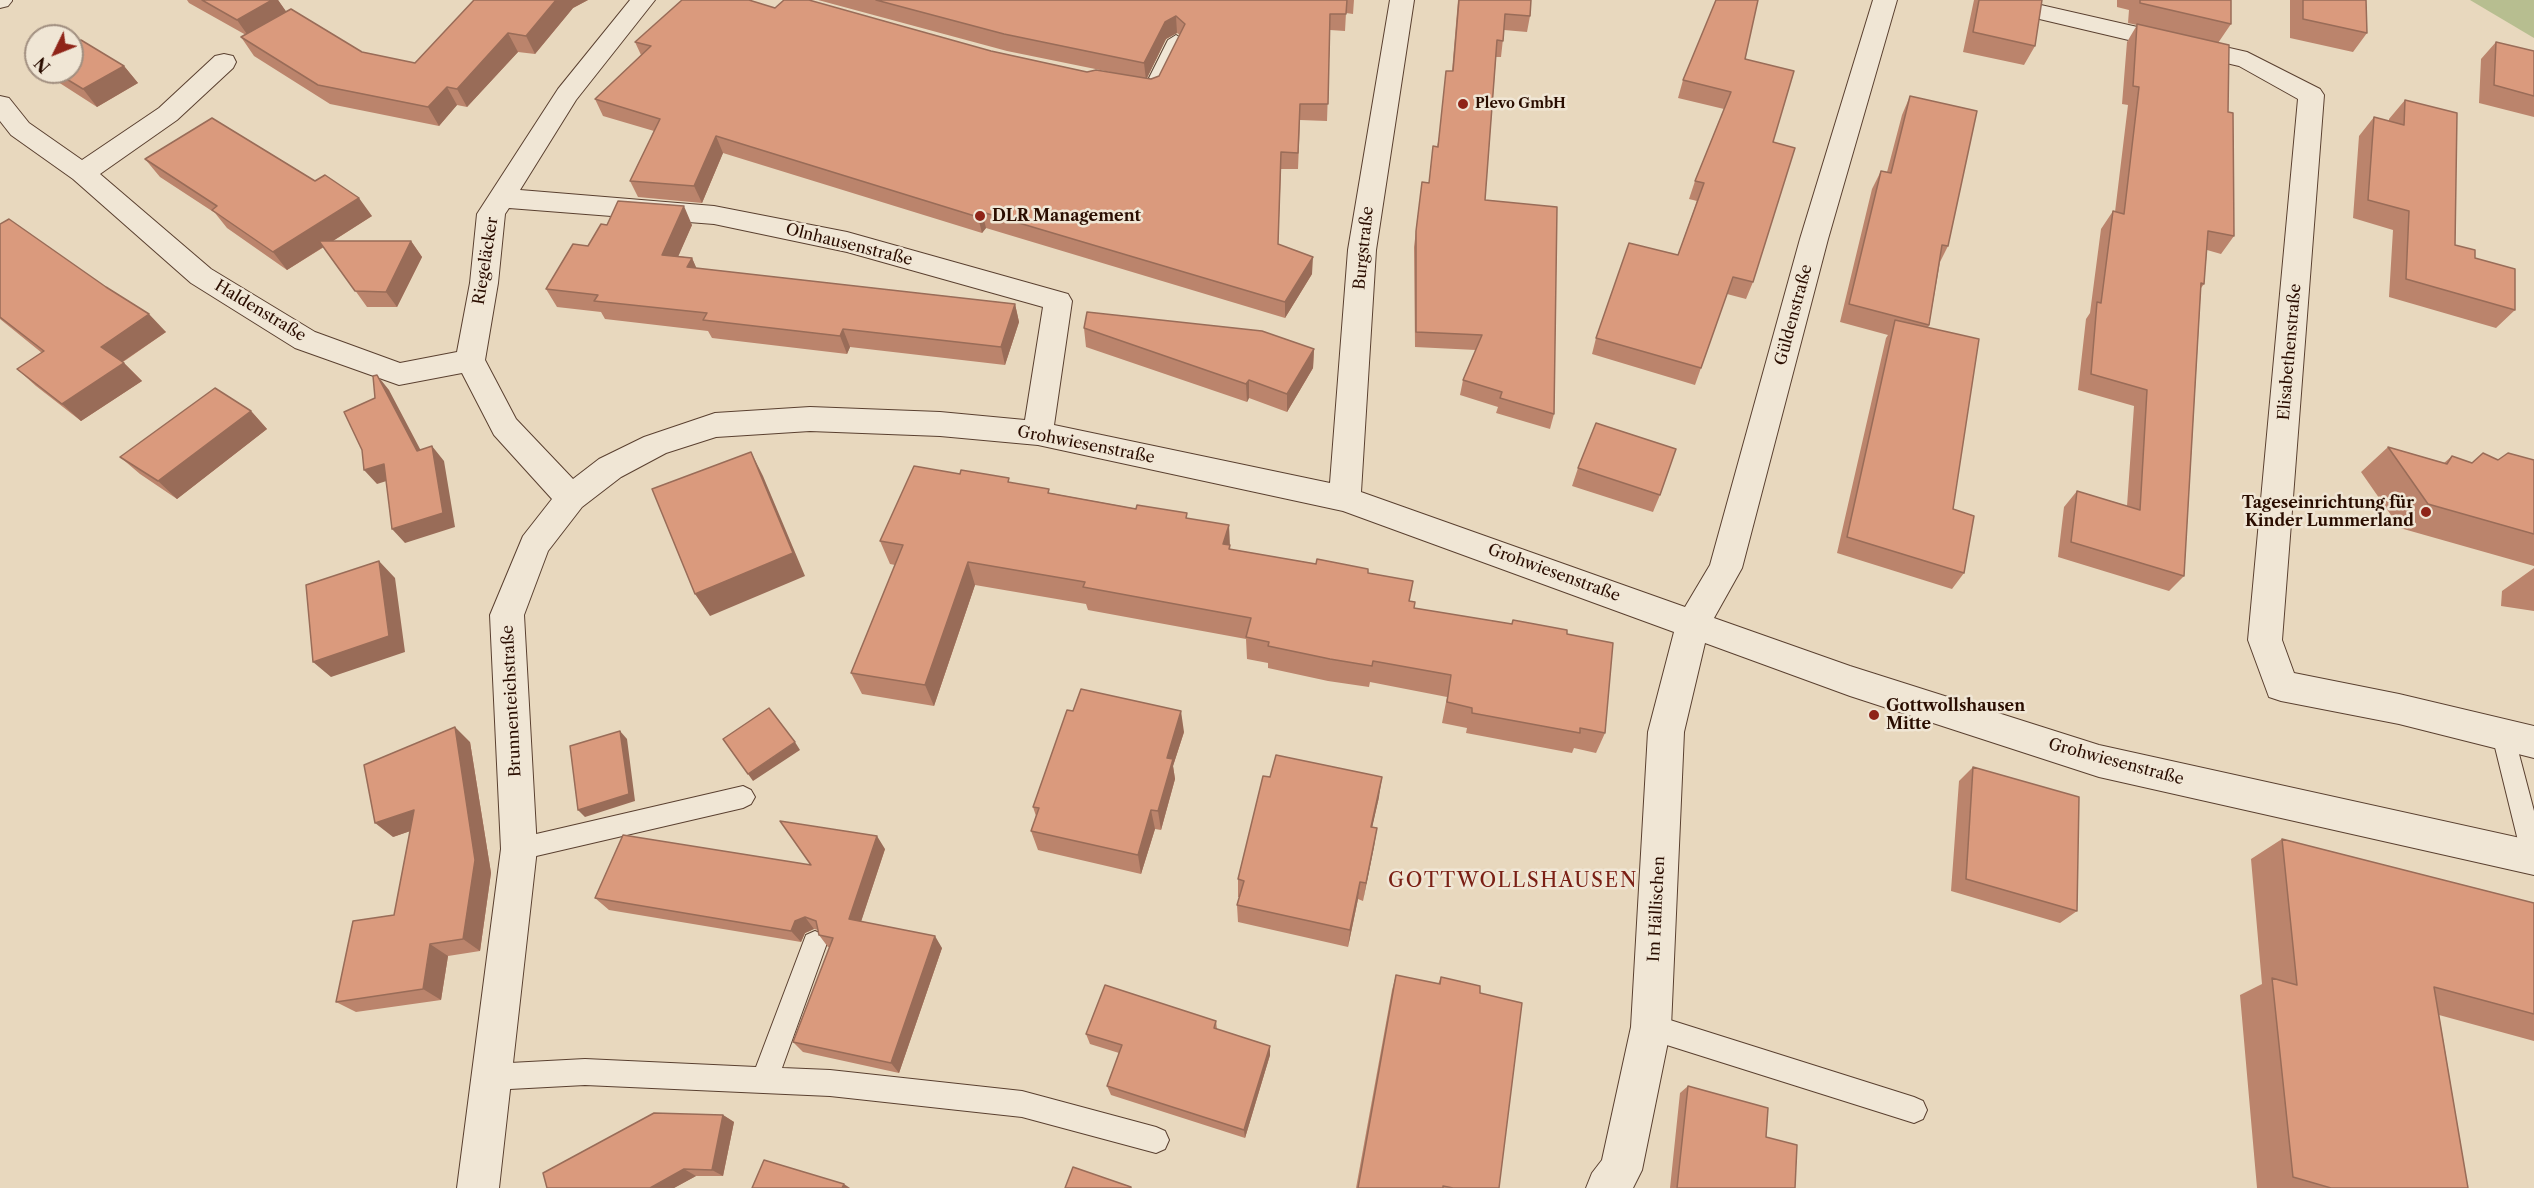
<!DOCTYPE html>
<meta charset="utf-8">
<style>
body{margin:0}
#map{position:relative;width:2534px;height:1188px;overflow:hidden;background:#e8d8be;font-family:"Libre Caslon Text",serif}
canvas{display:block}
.north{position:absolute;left:24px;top:24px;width:60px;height:60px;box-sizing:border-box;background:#f0e6d5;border:2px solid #a18f80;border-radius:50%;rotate:227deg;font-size:16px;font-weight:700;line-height:24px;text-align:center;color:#2a0d00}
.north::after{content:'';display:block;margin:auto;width:21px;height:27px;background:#8f2418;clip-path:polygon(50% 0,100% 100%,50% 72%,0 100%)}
</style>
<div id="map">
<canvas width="2534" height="1188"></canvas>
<div class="north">N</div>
</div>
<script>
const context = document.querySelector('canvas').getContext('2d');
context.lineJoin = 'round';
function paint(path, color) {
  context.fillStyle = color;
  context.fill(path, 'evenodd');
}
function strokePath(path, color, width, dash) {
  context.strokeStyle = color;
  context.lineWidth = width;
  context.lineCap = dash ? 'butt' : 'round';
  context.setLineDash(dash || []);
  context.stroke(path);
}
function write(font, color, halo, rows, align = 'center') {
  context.font = font + ' "Libre Caslon Text",serif';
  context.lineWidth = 5;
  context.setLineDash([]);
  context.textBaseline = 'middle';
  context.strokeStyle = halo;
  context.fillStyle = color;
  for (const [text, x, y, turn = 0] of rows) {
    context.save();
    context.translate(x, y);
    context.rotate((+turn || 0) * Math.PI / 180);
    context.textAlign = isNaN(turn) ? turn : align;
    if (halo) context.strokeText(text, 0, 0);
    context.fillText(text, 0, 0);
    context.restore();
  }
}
paint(new Path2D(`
 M2470 0H2534V38Z`), '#b7be90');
const service = new Path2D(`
 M1176 35 1184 40 1158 92 1152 93 1131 89 1129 85 1131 81 1147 82 1168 40Z
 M2503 725 2511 728 2514 735 2534 811V868L2526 865 2522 857 2492 735 2495 728Z
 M743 786 751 790 755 797 751 804 743 808 519 860 511 857 507 849 511 841 519 838Z
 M815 931 824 935 827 943 782 1068 830 1070 1022 1091 1156 1127 1165 1131 1169 1140 1165 1149 1156 1153 1022 1117 830 1096 585 1085 491 1090 482 1086 478 1077 482 1068 491 1064 585 1059 756 1067 806 935Z
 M1651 1014 1914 1097 1923 1101 1927 1110 1923 1119 1914 1123 1651 1040 1642 1036 1638 1027 1642 1018Z`);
const minor = new Path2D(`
 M0 0H12V1L8 6 0 8Z
 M630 0H655L576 100 520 190 714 206 847 232 1068 294 1072 301 1054 425 1330 483 1348 250 1390 0H1414L1376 250 1361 492 1685 607 1710 565 1800 239 1873 0H1897L1828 239 1742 568 1714 618 1850 666 2099 745 2534 841V875L2099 777 1850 696 1705 643 1684 732 1671 1027 1642 1170 1633 1188H1586L1592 1173 1602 1160 1631 1027 1648 732 1674 632 1343 511 1038 445 940 436 810 431 716 437 666 453 621 477 582 507 548 551 524 615 537 849 499 1188H457L501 849 490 615 523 536 552 499 494 435 462 373 399 385 295 348 191 283 73 179 11 135 0 121V96L9 98 29 123 82 160 159 108 215 56 224 54 233 56 236 62 233 68 177 120 100 174 211 269 315 332 400 363 457 352 470 283 477 214 558 89ZM509 208 714 224 847 252 1043 307 1025 420 940 412 810 407 715 413 644 437 599 459 573 479 516 419 485 360 498 283 505 214Z
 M1976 0H2019L2247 52 2320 89 2324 95 2282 640 2294 673 2399 694 2534 726V758L2399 724 2281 701 2269 697 2248 640 2298 99 2239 66 1980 5Z`);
strokePath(service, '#5a4030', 2);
strokePath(minor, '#5a4030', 2);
paint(service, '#f0e6d5');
paint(minor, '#f0e6d5');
paint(new Path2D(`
 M187 0H278L286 12 362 52 415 63 474 0H588L573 8 535 54 518 52 467 107 457 105 439 126 330 104 254 56 241 37 246 35 189 3Z
 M818 0H1354L1353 14 1346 13 1345 31 1330 30 1327 121 1300 120 1298 169H1281L1278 244 1312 274 1285 318 986 228 982 233 723 153 702 203 638 197 630 181 654 131 603 116 595 99 641 55 635 42 775 8 991 51 1087 72H1110L1007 51ZM1177 33 1180 35 1159 76 1151 79 1147 78 1166 39Z
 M1458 0H1531L1530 16 1527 32 1504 30 1501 57H1496L1485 200 1554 414 1550 429 1496 413 1498 407 1460 395 1463 380 1476 350 1415 347 1414 247 1422 182 1429 183 1437 147 1452 71Z
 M1974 0H2042L2035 46 2024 65 1963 52Z
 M2117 0H2231V24L2218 43 2228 112 2234 236 2221 254 2207 250 2204 284 2201 288 2184 576 2169 591 2058 557 2064 507 2077 491 2127 506 2134 406 2078 390 2086 319 2090 313 2101 229 2113 211 2115 212 2128 105 2122 104 2127 42 2137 25 2128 23 2129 10 2117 7Z
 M2290 0H2366L2367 33 2353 52 2290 38Z
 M2496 42 2534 51V117L2479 103 2481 59Z
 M1745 59 1773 142 1753 282 1746 299 1727 294 1695 385 1592 354 1596 338 1678 255 1697 201 1689 199 1695 181 1724 109 1678 98 1683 80Z
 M124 66 138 83 97 107 55 80 49 72H72Z
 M1910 96 1948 246 1940 262 1929 325 1928 328 1953 509 1964 573 1952 589 1837 553 1886 338 1888 335 1840 322 1872 189 1881 171 1887 172 1902 115Z
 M2405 100 2455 245 2475 258 2515 310 2496 328 2389 297 2393 230 2353 218 2359 136 2374 117 2389 121V119Z
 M145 159 372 216 333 241H411L422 257 397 307H367L324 247 287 270 227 228 215 213 160 177Z
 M0 224 166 332 123 362 142 381 81 421 36 386 17 369 42 353 0 319Z
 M607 225H692L678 256 692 258 696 268 1015 304 1019 322 1005 365 850 347 847 354 712 338 708 331 605 319 601 312 557 307 546 289 588 246Z
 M1084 328 1314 349 1313 368 1287 412 1249 398 1247 402 1086 347Z
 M251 411 267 429 177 499 140 474 120 457Z
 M2388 447 2444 463 2452 456 2472 463 2498 460H2534V566L2400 528 2361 472Z
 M1578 468 1660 495 1653 512 1572 486Z
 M1010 483 1050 493 1187 518 1230 545V549L1368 573 1409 601 1414 608 1567 634 1605 733 1596 753 1574 748 1572 753 1466 733 1467 728 1442 723 1447 697 1370 682 1369 687 1328 681 1268 668V663L1247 659 1246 639 1088 610 1086 604 975 585 934 706 862 694 851 673 895 565 890 564 880 541Z
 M2534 568V611L2501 606 2502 591Z
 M1184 732 1173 766 1175 779 1161 830 1155 829 1141 874 1038 850 1031 831 1036 816 1033 807Z
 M470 742 491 873 480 951 448 956 441 1000 356 1012 336 1002 394 915 410 831 393 837Z
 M1973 767 2077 911 2060 923 1951 891 1959 781Z
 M1379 797 1372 827 1377 828 1363 901 1358 899 1348 947 1238 922 1237 905 1240 897H1238V879Z
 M2282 839 2534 903V1041L2439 1015 2468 1188H2257L2240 995 2262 984 2251 859Z
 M885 849 861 921 942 948 899 1073 803 1052 793 1042 830 947H828L819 935 818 930 814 929 805 933 801 942 609 910 595 898 811 865Z
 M1396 975 1438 984 1441 977 1480 993 1499 1188H1356L1392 990Z
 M1216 1021 1217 1029 1270 1046V1055L1245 1138 1111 1095 1107 1086 1119 1053 1090 1044 1086 1034Z
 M1688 1086 1766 1137 1795 1188H1670L1680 1093Z
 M723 1115 734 1122 723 1176H696L674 1188H547Z`), '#bb846c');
paint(new Path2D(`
 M272 0H278L288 14 249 37 237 20Z
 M556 0H588L573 8 535 54 526 36Z
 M1176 16 1177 33 1166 39 1146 80 1144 63 1165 22Z
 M508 33 518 52 467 107 457 89Z
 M124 66 138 83 97 107 83 89Z
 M447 87 457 105 439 126 428 107Z
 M716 136 723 153 702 203 694 186Z
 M359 198 372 216 287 270 273 252Z
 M684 206 692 225 671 273 662 255Z
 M982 212 986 228 982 233 978 217Z
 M411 241 422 257 397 307 386 292Z
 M1313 257 1312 274 1285 318V302Z
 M692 258 700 276 687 267Z
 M1015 304 1019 322 1005 365 1001 347Z
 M149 314 166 332 119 364 101 347Z
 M843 329 850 347 847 354 840 336Z
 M1314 349 1313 368 1287 412V394Z
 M124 363 142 381 81 421 62 404Z
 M377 375 389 390 429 466 417 451Z
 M1249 380V398L1247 402 1246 384Z
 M251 411 267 429 177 499 158 481Z
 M432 446 444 461 455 527 405 543 392 529Z
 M751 452 763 476 805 576 710 616 695 594Z
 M384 464 396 478 377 484 364 470Z
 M1229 525 1230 546V545L1231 568 1223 544Z
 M379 561 395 578 405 652 331 677 313 662Z
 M968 562 975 585 934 706 925 685Z
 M1181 711 1184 732 1173 766 1175 779 1161 830 1158 811 1167 758Z
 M455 727 470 742 491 873 480 951 463 939Z
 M620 731 627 739 635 801 585 817 578 810Z
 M795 742 800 750 753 781 748 774Z
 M1382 777 1379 797 1368 846 1371 827Z
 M414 810 431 824 393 837 375 823Z
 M1151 810 1155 829 1141 874 1138 855Z
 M1377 828 1374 847 1363 901 1366 883Z
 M877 836 885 849 858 931 849 919Z
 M1360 882 1358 899 1348 947 1350 930Z
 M805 917 814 929 805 933 801 942 791 931 795 921Z
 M935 936 942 948 899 1073 891 1063Z
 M430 944 448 956 441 1000 423 989Z
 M1270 1046V1055L1245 1138 1244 1130Z
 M723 1115 734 1122 723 1176 712 1170Z
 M684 1169 696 1176 674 1188H650Z
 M844 1184 850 1188H842Z`), '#996c58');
const building = new Path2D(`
 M202 0H272L237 20Z
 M474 0H556L526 36 508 33 457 89 447 87 428 107 318 85 241 37 291 9 362 52 415 63Z
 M682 0H749L775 8 784 0H809L991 51 1087 72 1096 70 1151 79 1159 76 1185 24 1176 16 1165 22 1144 63 1004 34 876 0H1347L1346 14H1330L1328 104H1300L1298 153 1281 152 1278 244 1313 257 1285 302 982 212 978 217 716 136 694 186 630 181 660 119 595 99 651 46 635 42Z
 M1459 0H1531L1530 16 1505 14 1503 41 1497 40 1485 200 1557 207 1554 414 1500 398 1502 392 1463 380 1482 335 1416 332V231L1422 182 1429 183 1433 146 1438 147 1446 71H1453Z
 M1716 0H1758L1745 59 1794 71 1773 142 1795 148 1753 282 1733 277 1701 368 1596 338 1629 243 1678 255 1704 183 1695 181 1731 92 1683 80Z
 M1979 0H2042L2035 46 1973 32Z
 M2140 0H2231V24L2140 3Z
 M2303 0H2366L2367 33 2303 19Z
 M2137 24 2229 45 2228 112 2233 113 2234 236 2208 231 2204 284 2201 283 2184 576 2071 542 2077 491 2140 510 2147 390 2091 374 2097 302 2101 303 2113 211 2124 214 2139 87 2133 86Z
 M81 40 124 66 83 89 55 72H72V45Z
 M2496 42 2534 51V96L2494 85Z
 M1910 96 1977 111 1948 246 1942 245 1929 325 1849 304 1881 171 1891 173Z
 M2405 100 2457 113 2455 245 2475 250V258L2515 269V310L2406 279 2409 211 2368 200 2374 117 2404 125Z
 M212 118 315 181 325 175 359 198 273 252 212 210 217 206 145 159Z
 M618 201 684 206 662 255 692 258 687 267 1015 304 1001 347 843 329 840 336 703 320 707 313 594 301 598 295 546 289 573 244 588 246 601 224 607 225Z
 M9 219 106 287 149 314 101 347 124 363 62 404 17 369 44 351 0 317V224Z
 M319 241H411L386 292 355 291Z
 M1087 312 1262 331 1314 349 1287 394 1249 380 1246 384 1084 328Z
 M1895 320 1979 339 1953 509 1974 516 1964 573 1847 537Z
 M377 375 417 451 432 446 443 513 392 529 384 464 364 470 362 450 344 412 375 398 373 376Z
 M215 388 251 411 158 481 120 457Z
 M1596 423 1676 449 1660 495 1578 468Z
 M2388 447 2447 464 2452 456 2472 463 2483 453 2498 460 2508 453 2534 460V534L2428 504Z
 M751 452 793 553 695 594 652 489Z
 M914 466 960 474 961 470 1009 478 1008 482 1049 489 1048 493 1136 509 1137 505 1187 513 1186 518 1229 525 1223 544 1230 545 1229 549 1316 564 1317 559 1368 569V573L1413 581 1409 601 1415 602 1414 608 1512 624 1513 620 1567 630V634L1613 643 1605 733 1580 728V733L1472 713V708L1447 702 1451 675 1373 661 1372 666 1330 659 1268 646 1269 642 1246 637 1251 618 1083 587 1085 582 968 562 925 685 851 673 903 545 880 541Z
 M379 561 389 636 313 662 306 585Z
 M1081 689 1181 711 1167 758 1173 759 1158 811 1151 810 1138 855 1031 831 1039 808 1033 807 1067 710 1073 711Z
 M769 708 795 742 748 774 723 739Z
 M455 727 475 860 463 939 430 944 423 989 336 1002 353 921 394 915 414 810 375 823 364 765Z
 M620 731 629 794 578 810 570 746Z
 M1276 755 1382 777 1371 827 1377 828 1366 883 1360 882 1350 930 1237 905 1244 881 1238 879 1263 776 1270 777Z
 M1973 767 2079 797 2077 911 1966 879Z
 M780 821 877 836 849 919 935 936 891 1063 793 1042 833 938 819 935 816 921 805 917 795 921 791 931 595 898 623 835 811 865Z
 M2282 839 2534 903V1014L2434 987 2468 1188H2331L2293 1177 2272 978 2297 985Z
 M1396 975 1440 984 1441 977 1480 986V993L1522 1003 1499 1188H1453L1443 1186V1188H1358Z
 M1105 985 1216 1021 1214 1028 1270 1046 1244 1130 1107 1086 1122 1045 1086 1034Z
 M1688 1086 1768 1108 1766 1137 1797 1145 1795 1188H1677Z
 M654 1113 723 1115 712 1170 684 1169 650 1188H547L543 1173Z
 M764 1160 844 1184 842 1188H752Z
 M1073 1167 1131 1187V1188H1065Z`);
paint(building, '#da9a7d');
strokePath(building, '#996c58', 1.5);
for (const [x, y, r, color] of [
 [1463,104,6,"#8f2418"],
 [980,216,6,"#8f2418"],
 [2426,512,6,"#8f2418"],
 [1874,715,6,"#8f2418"]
]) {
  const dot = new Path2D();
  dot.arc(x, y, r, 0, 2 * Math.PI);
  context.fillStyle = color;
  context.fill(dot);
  strokePath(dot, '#f0e6d5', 2);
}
write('bold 14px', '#2a0d00', '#f0e6d5', [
 ["Plevo GmbH",1475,104]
], 'left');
write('bold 16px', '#2a0d00', '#f0e6d5', [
 ["DLR Management",992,216],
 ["Tageseinrichtung für",2414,503,"right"],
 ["Kinder Lummerland",2414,521,"right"],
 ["Gottwollshausen",1886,706],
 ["Mitte",1886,724]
], 'left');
write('16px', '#2a0d00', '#f0e6d5', [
 ["Olnhausenstraße",849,245,14],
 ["Burgstraße",1364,248,-84],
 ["Riegeläcker",486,261,-81],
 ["Haldenstraße",260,311,31],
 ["Güldenstraße",1794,315,-75],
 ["Elisabethenstraße",2290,352,-85],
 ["Grohwiesenstraße",1086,445,11],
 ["Grohwiesenstraße",1554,573,20],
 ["Brunnenteichstraße",512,701,-93],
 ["Grohwiesenstraße",2116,762,15],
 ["Im Hällischen",1657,909,-87]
]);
context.letterSpacing = '1.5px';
write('20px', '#7a1f14', '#f0e6d5', [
 ["GOTTWOLLSHAUSEN",1513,881]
]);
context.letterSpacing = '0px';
</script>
